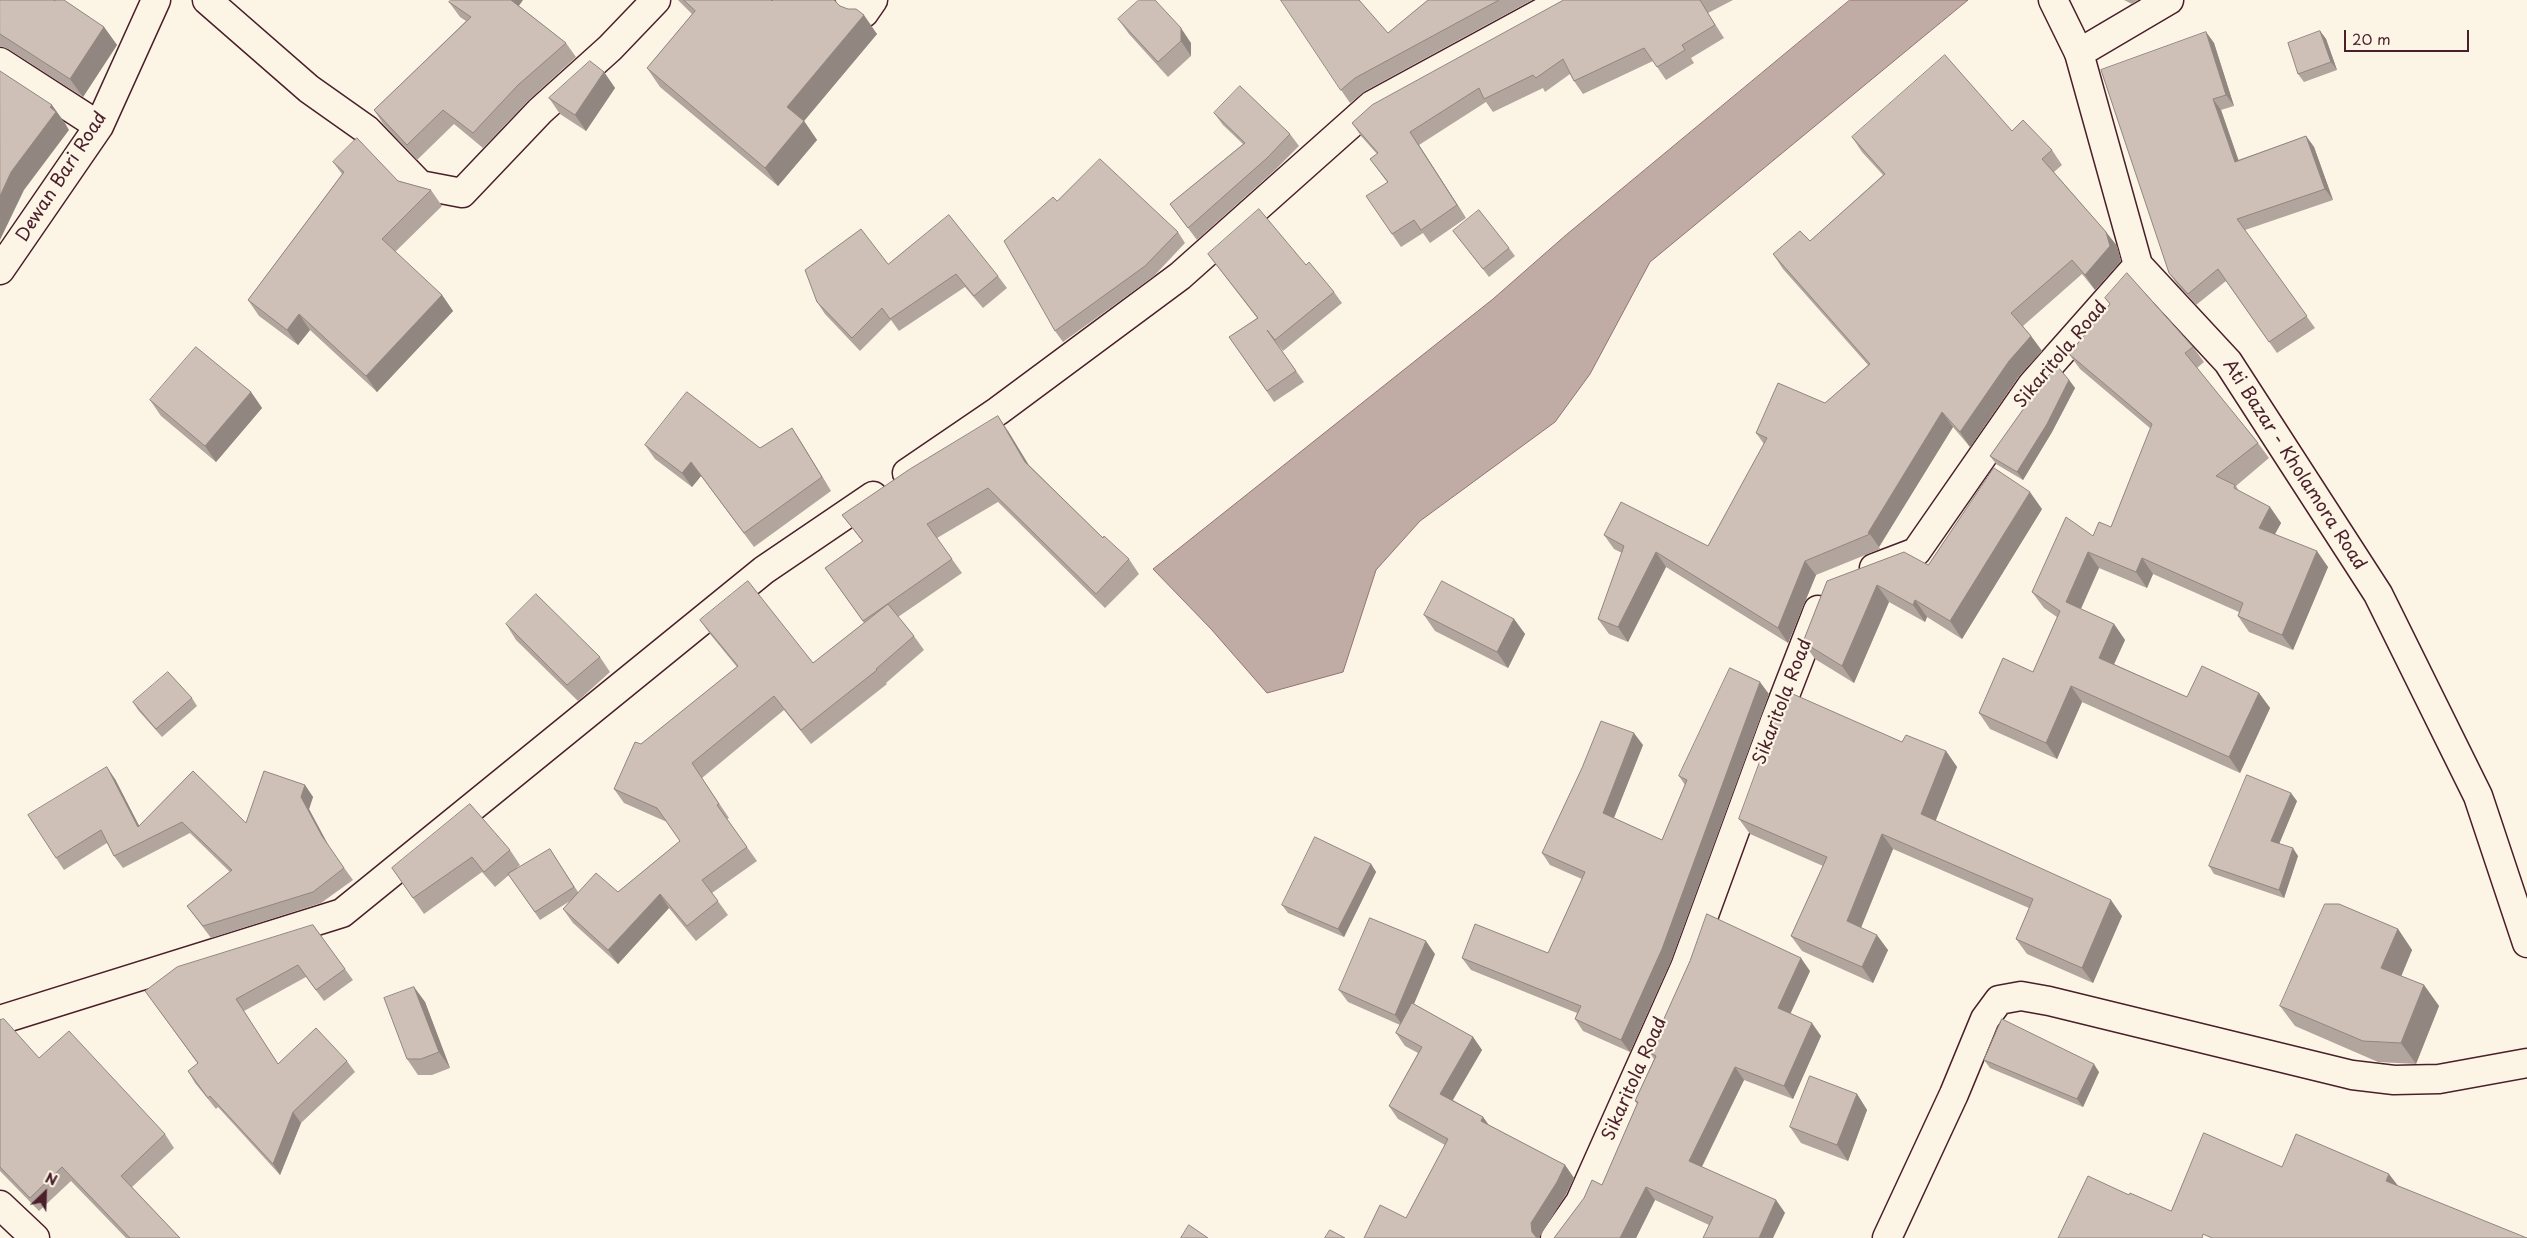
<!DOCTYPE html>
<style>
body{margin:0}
#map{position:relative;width:2527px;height:1238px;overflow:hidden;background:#fcf5e5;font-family:"Playpen Sans",sans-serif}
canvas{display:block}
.north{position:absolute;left:20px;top:1168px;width:50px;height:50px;-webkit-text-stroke:4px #fcf5e5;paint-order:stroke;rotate:24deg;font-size:14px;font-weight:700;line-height:20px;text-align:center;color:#4a1f2b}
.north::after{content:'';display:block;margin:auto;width:18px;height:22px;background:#4a1f2b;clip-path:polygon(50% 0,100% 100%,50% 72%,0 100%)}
.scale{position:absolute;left:2344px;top:30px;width:125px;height:22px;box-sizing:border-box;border:2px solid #4a1f2b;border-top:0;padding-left:6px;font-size:15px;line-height:18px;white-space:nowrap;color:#4a1f2b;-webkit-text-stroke:4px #fcf5e5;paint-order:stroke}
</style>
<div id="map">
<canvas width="2527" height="1238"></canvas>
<div class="north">N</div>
<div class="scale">20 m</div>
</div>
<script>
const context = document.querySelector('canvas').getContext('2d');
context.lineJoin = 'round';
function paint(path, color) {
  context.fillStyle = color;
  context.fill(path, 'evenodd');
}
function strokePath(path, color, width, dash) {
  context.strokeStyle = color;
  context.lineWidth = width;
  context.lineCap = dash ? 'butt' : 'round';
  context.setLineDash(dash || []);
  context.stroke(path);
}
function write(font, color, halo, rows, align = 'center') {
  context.font = font + ' "Playpen Sans",sans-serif';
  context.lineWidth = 4.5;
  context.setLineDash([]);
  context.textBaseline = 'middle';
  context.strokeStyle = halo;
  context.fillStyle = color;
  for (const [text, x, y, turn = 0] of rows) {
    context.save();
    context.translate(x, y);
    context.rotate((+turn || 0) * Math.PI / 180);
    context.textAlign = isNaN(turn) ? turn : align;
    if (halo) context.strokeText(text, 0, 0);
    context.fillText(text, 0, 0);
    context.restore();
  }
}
const water = new Path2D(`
 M1850 0H1968L1650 262 1590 374 1555 422 1420 521 1376 570 1343 672 1267 693 1211 629 1153 569 1493 299 1566 235Z`);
paint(water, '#c0aca5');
strokePath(water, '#917474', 1);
const minor = new Path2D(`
 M207 0 309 89 367 130 420 185 462 193 540 111 610 48 656 0
 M850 0 864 13 873 0
 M2079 53 2169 0
 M0 62 99 126
 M0 270 99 126 156 0
 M907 473 998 411 1180 276 1372 105 1565 0
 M1874 568 1916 552 2032 385 2132 272
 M0 1020 342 913 764 570 873 496
 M0 1205 35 1238
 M1555 1238 1580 1202 1685 967 1775 721 1818 610
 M1887 1238 1954 1094 1985 1019 1999 1000 2021 996 2049 1001 2352 1075 2394 1080 2439 1079 2527 1063`);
const secondary = new Path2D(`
 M2053 0 2079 53 2138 265 2228 362 2378 594 2478 796 2527 943`);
strokePath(minor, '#4a1f2b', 31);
strokePath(secondary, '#4a1f2b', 31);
strokePath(minor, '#fcf5e5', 28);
strokePath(secondary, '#fcf5e5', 28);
paint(new Path2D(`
 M0 0 104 27 117 45 83 97 8 49 0 46Z
 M678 0H771L772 1 773 0H835L840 6 877 34 804 121 817 140 778 186 660 87 647 68 692 14Z
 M1428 0H1532L1365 91 1350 103 1341 90 1388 33Z
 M1564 0H1733L1708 13 1724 38 1691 58 1694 63 1666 80 1653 61 1583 94 1574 81 1570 74 1545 92 1543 88 1493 112 1486 102 1419 145 1466 218 1430 243 1423 233 1401 247 1392 234 1387 182 1370 159 1377 154 1361 136 1352 123Z
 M2124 0H2138L2132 4Z
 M449 2 519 6 566 43 576 57 529 100 483 148 454 124 417 160 384 125 374 110 466 21 460 17Z
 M1118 19 1191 43V56L1168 77 1129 34Z
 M2320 31 2326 39 2337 70 2304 82 2298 74Z
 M2206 32 2214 43 2234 106 2221 110 2238 160 2306 136 2314 147 2333 200 2245 230 2315 328 2277 353 2226 281 2196 305 2177 284 2169 273Z
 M604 72 615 88 586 131 560 114 549 98Z
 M1214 113 1290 134 1299 146 1275 170 1197 240 1170 204 1243 144 1223 125Z
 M2012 131 2052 150 2062 165 2054 172 2106 232 2117 246 2121 261 2095 290 2082 274 2023 326 2031 336 2042 351 2019 376 1970 447 1953 427 1879 547 1880 549 1816 575 1788 643 1666 567 1628 642 1609 634 1598 619 1622 553 1614 549 1604 535 1708 546 1764 444 1756 433 1825 403 1868 365 1783 269 1773 254 1810 241 1883 175 1862 152 1852 137Z
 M333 162 431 190 442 206 395 252 442 295 453 311 377 392 310 330 298 345 259 316 248 300 342 174Z
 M1057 201 1178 232 1185 243 1153 277 1063 342 1055 331Z
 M1453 231 1509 248 1515 256 1489 277Z
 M1208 254 1306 265 1334 292 1342 303 1283 351 1275 341 1304 382 1274 402 1229 337 1257 318Z
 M888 264 998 276 1007 288 983 308 965 287 899 331 891 320 860 351 825 314 817 302Z
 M2105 298 2193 347 2204 362 2197 368 2258 443 2269 458 2236 486 2239 491 2270 507 2281 523 2275 534 2328 567 2293 650 2249 632 2238 616 2239 612 2153 574 2147 588 2099 568 2081 609 2114 624 2125 640 2114 664 2187 697 2259 693 2270 708 2240 773 2082 702 2057 759 1990 729 1979 713 2033 672 2057 617 2044 608 2032 592 2093 536 2111 527 2151 429 2080 369 2069 354 2110 304Z
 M2069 380 2075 388 2052 432 2023 480 1996 464 1990 456Z
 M251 392 262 408 216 462 161 416 150 400Z
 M792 428 801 442 831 491 754 547 701 476 692 487 655 459 645 445 760 448Z
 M1008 431 1029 465 1103 538 1129 559 1139 574 1105 608 998 502 937 538 962 573 898 617 914 636 924 650 886 683 887 684 811 744 784 710 702 778 729 818 727 819 757 861 712 893 728 915 696 941 669 908 618 964 573 923 563 909 570 901 540 920 509 875 495 887 482 872 424 914 392 868 510 850 520 865 515 870 550 849 578 892H618L680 841 667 822 624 803 614 789 641 744 737 667 710 634 700 620 813 663 864 623 825 568 862 541 842 515Z
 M2042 509 1962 639 1927 617 1925 622 1889 602 1854 683 1815 659 1803 642 1827 581 1928 565Z
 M1424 615 1514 619 1525 634 1508 668 1435 631Z
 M506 624 600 657 610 672 578 701 516 640Z
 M1769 694 1671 961 1630 1052 1583 1031 1575 1019 1577 1013 1471 970 1462 958 1548 953 1582 879 1550 865 1542 853 1643 745 1614 818 1662 840 1685 785 1679 776Z
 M192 698 197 706 162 737 138 710 133 702Z
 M1902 742 1946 751 1957 767 1935 821 2122 916 2093 983 2027 954 2016 939 2029 908 1893 849 1861 928 1888 950 1873 983 1802 951 1791 936 1823 866 1750 834 1739 819Z
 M193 771 246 823 305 785 313 797 309 809 329 847 353 880 321 903 211 938 187 906 230 872 190 833 123 868 114 856 107 843 64 870 56 858 115 779 139 826Z
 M2297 801 2279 844 2298 856 2284 898 2214 874 2209 866Z
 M1371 864 1376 872 1344 937 1288 913 1282 905Z
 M313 925 353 980 324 1001 306 977 244 1011 278 1064 347 1061 355 1072 301 1123 280 1175 218 1107 216 1109 195 1083 188 1071 198 1064 153 1002Z
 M2398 929 2412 950 2401 976 2424 985 2439 1006 2416 1064 2378 1062 2295 1026 2280 1006Z
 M1435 954 1414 1004 1473 1037 1482 1050 1453 1100 1483 1117 1489 1125 1565 1165 1574 1178 1566 1194 1540 1236 1406 1218 1445 1145 1398 1119 1389 1106 1418 1053 1405 1046 1396 1033 1400 1025 1348 1002 1339 990Z
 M1810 971 1790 1014 1821 1036 1793 1099 1744 1080 1702 1167 1776 1200 1785 1213 1709 1225 1655 1200 1636 1238H1554L1602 1185 1637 1104 1635 1101 1654 1059 1649 1052Z
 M414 987 425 1002 450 1068 432 1075H418L407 1059Z
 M0 1020 39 1058 165 1134 174 1148 132 1187 180 1238H126L71 1181 39 1211 0 1171Z
 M1984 1060 2099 1072 2083 1107 1990 1068Z
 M1857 1094 1867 1110 1848 1161 1801 1143 1790 1127Z`), '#b2a59d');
paint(new Path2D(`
 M509 0H523L516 10Z
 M864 15 877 34 804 121 817 140 778 186 765 168 787 107Z
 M104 27 117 45 83 97 70 79Z
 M1181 28 1191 43V56L1181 41Z
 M2320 31 2326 39 2337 70 2331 62Z
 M2206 32 2214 43 2234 106 2226 95Z
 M604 72 615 88 586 131 575 115Z
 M2213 99 2221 110 2243 173 2235 162Z
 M52 105 65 123 69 130 24 190 0 240V196L11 172Z
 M1410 132 1419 145 1466 218 1457 205Z
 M2306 136 2314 147 2333 200 2325 189Z
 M2106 232 2117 246 2121 261 2095 290 2085 275Z
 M442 295 453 311 377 392 366 376Z
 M299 314 310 330 298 345 287 330Z
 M2031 336 2042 351 2019 376 1970 447 1960 432 2009 361Z
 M2069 380 2075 388 2052 432 2023 480 2017 472Z
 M251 392 262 408 216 462 205 446Z
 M1942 412 1953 427 1879 547 1870 534 1868 533Z
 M998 416 1008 431 1035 476 1025 462Z
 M792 428 801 442 831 491 822 477Z
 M691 462 701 476 692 487 682 473Z
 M2030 492 2042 509 1962 639 1950 621Z
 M2270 507 2281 523 2270 543 2259 528Z
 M2317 551 2328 567 2293 650 2282 635Z
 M1656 552 1666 567 1628 642 1618 627Z
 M2088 552 2099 568 2077 617 2066 602Z
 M2142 558 2153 574 2147 588 2136 572Z
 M1805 561 1816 575 1788 643 1778 628Z
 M1877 585 1889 602 1854 683 1842 666Z
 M1915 600 1927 617 1925 622 1913 605Z
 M1514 619 1525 634 1508 668 1497 652Z
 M2114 624 2125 640 2110 673 2099 658Z
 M1760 682 1769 694 1671 961 1630 1052 1621 1040Z
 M2071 686 2082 702 2057 759 2046 743Z
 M2259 693 2270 708 2240 773 2229 757Z
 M1634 733 1643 745 1611 825 1603 813Z
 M1946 751 1957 767 1932 830 1921 814Z
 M107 767 115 779 146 839 138 827Z
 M305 785 313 797 309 809 330 848 322 836 301 797Z
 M2291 793 2297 801 2277 849 2271 841Z
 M1882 834 1893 849 1857 937 1847 921Z
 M2293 848 2298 856 2284 898 2279 890Z
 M1371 864 1376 872 1344 937 1338 929Z
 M660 894 669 908 618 964 608 950Z
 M2111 900 2122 916 2093 983 2082 968Z
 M2398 929 2412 950 2396 989 2381 968Z
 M1877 935 1888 950 1873 983 1862 967Z
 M1426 941 1435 954 1404 1027 1395 1015Z
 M1801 958 1810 971 1787 1021 1778 1008Z
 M2424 985 2439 1006 2416 1064 2401 1043Z
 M414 987 425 1002 450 1068 439 1052Z
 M1812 1023 1821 1036 1793 1099 1784 1086Z
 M1473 1037 1482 1050 1449 1106 1440 1094Z
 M2094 1064 2099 1072 2083 1107 2077 1099Z
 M1735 1067 1744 1080 1698 1174 1689 1161Z
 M1857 1094 1867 1110 1848 1161 1837 1145Z
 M293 1112 301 1123 280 1175 273 1164Z
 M1483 1117 1492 1130 1481 1121Z
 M1565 1165 1574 1178 1566 1194 1540 1236V1238H1536L1532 1232 1531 1223Z
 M2389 1174 2399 1187 2386 1181Z
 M1646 1187 1655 1200 1636 1238H1620Z
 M1776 1200 1785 1213 1773 1238H1759Z`), '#918680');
const building = new Path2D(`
 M0 0H53L55 1V0H64L104 27 70 79 0 34Z
 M451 0H511L566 43 518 85 473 133 443 110 407 145 374 110 471 17 449 2Z
 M684 0H771L772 1 773 0H834L840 6 848 9H856L864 15 787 107 804 121 765 168 647 68 695 11Z
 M1139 0H1155L1181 28V41L1158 62 1118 19Z
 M1281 0H1359L1388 33 1428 0H1499L1355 78 1341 90Z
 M1564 0H1700L1715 25 1682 45 1685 50 1657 67 1644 48 1574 81 1563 59 1536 78 1533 75 1484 99 1479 88 1410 132 1457 205 1421 230 1414 220 1392 234 1366 196 1388 182 1370 159 1378 153 1352 123 1372 105Z
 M2320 31 2331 62 2298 74 2288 43Z
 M2206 32 2226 95 2213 99 2235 162 2306 136 2325 189 2237 219 2307 316 2269 342 2218 269 2188 294 2169 273 2101 70Z
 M1945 55 2012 131 2023 120 2052 150 2042 159 2106 232 2110 246 2085 275 2072 260 2011 313 2031 336 2009 361 1960 432 1942 412 1868 533 1870 534 1805 561 1778 628 1656 552 1618 627 1598 619 1624 546 1604 535 1621 502 1708 546 1767 438 1756 433 1778 383 1825 403 1870 364 1773 254 1800 231 1810 241 1885 174 1852 137Z
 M590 61 604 72 575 115 549 98Z
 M0 71 52 105 50 107 56 112 11 172 0 196Z
 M1240 86 1290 134 1267 158 1188 228 1170 204 1245 143 1214 113Z
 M357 138 398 181 431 190 382 239 442 295 366 376 299 314 287 330 248 300 344 172 333 162Z
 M1100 159 1178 232 1145 266 1055 331 1004 241 1053 197 1057 201Z
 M1259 209 1306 265 1309 262 1334 292 1275 340 1267 330 1296 371 1267 391 1229 337 1258 318 1208 254Z
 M1479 210 1509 248 1483 269 1453 231Z
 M949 215 998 276 974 296 956 274 890 319 882 308 852 338 817 302 805 270 861 229 888 264Z
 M2127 273 2193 347 2185 353 2258 443 2216 476 2235 485 2234 488 2270 507 2259 528 2317 551 2282 635 2238 616 2243 603 2142 558 2136 572 2088 552 2066 602 2114 624 2099 658 2187 697 2202 666 2259 693 2229 757 2071 686 2046 743 1979 713 2003 658 2033 672 2060 611 2032 592 2066 517 2093 536 2099 522 2111 527 2152 424 2069 354 2110 304 2105 298Z
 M196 347 251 392 205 446 150 400Z
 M2057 366 2069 380 2047 424 2017 472 1990 456 2039 387Z
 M687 392 760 448 792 428 822 477 744 533 691 462 682 473 645 445Z
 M998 416 1025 462 1103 538 1104 536 1129 559 1096 594 988 488 927 524 952 559 863 621 825 568 863 541 842 515 910 469Z
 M1994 468 2030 492 1950 621 1915 600 1913 605 1877 585 1842 666 1803 642 1827 581 1904 552 1928 565Z
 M748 581 813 663 888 604 914 636 876 669 877 670 801 730 774 696 692 763 719 804 717 805 747 847 702 880 718 901 687 926 660 894 608 950 563 909 596 873 618 892 680 841 657 808 614 789 635 742 641 744 738 666 700 620Z
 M1442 581 1514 619 1497 652 1424 615Z
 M536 594 600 657 567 685 506 624Z
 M1730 668 1760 682 1662 949 1621 1040 1575 1019 1581 1006 1462 958 1475 924 1548 953 1585 872 1542 853 1582 768 1601 721 1634 733 1603 813 1662 840 1687 780 1679 776Z
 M168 672 192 698 156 729 133 702Z
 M1786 691 1902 742 1906 735 1946 751 1921 814 2111 900 2082 968 2016 939 2033 899 1882 834 1847 921 1877 935 1862 967 1791 936 1827 857 1739 819Z
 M107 767 138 827 193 771 246 823 264 771 305 785 301 797 322 836 344 868 313 892 203 926 187 906 232 870 182 822 114 856 101 830 56 858 28 815Z
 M2247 775 2291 793 2271 841 2293 848 2279 890 2209 866Z
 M470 804 510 850 484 872 472 857 413 898 392 868Z
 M1315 837 1371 864 1338 929 1282 905Z
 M550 849 574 887 535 912 508 874Z
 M2325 904H2339L2398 929 2381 968 2424 985 2401 1043 2363 1041 2280 1006Z
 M1707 914 1801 958 1778 1008 1812 1023 1784 1086 1735 1067 1689 1161 1776 1200 1759 1238H1703L1713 1217 1646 1187 1620 1238H1554L1584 1198 1592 1180 1602 1185 1638 1102 1635 1101 1656 1056 1649 1052 1690 961Z
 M1370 918 1426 941 1395 1015 1339 990Z
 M313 925 345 969 316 990 298 965 236 999 278 1064 316 1028 347 1061 293 1112 273 1164 210 1096 208 1098 188 1071 198 1063 145 991 177 967Z
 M414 987 439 1052 421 1059H407L384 998Z
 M1412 1003 1473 1037 1440 1094 1483 1117 1481 1121 1565 1165 1557 1182 1531 1223 1532 1232 1537 1238H1364L1380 1205 1406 1218 1448 1139 1389 1106 1422 1047 1396 1033Z
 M4 1019 39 1058 69 1031 165 1134 121 1176 180 1238H130L62 1167 30 1198 0 1167V1020Z
 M2002 1019 2094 1064 2077 1099 1984 1060Z
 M1810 1076 1857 1094 1837 1145 1790 1127Z
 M2204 1133 2282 1167 2296 1134 2389 1174 2386 1181 2527 1238H2212L2203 1234 2202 1238H2058L2088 1176 2129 1195 2130 1193 2171 1211Z
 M1189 1225 1208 1238H1181Z
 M1330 1230 1345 1238H1325Z`);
paint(building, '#cfc0b7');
strokePath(building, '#918680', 1);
write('18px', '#4a1f2b', '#fcf5e5', [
 ["Dewan Bari Road",62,177,-57],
 ["Sikaritola Road",2061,355,-50],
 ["Ati Bazar - Kholamora Road",2294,465,57],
 ["Sikaritola Road",1783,702,-69],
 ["Sikaritola Road",1635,1079,-66]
]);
</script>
